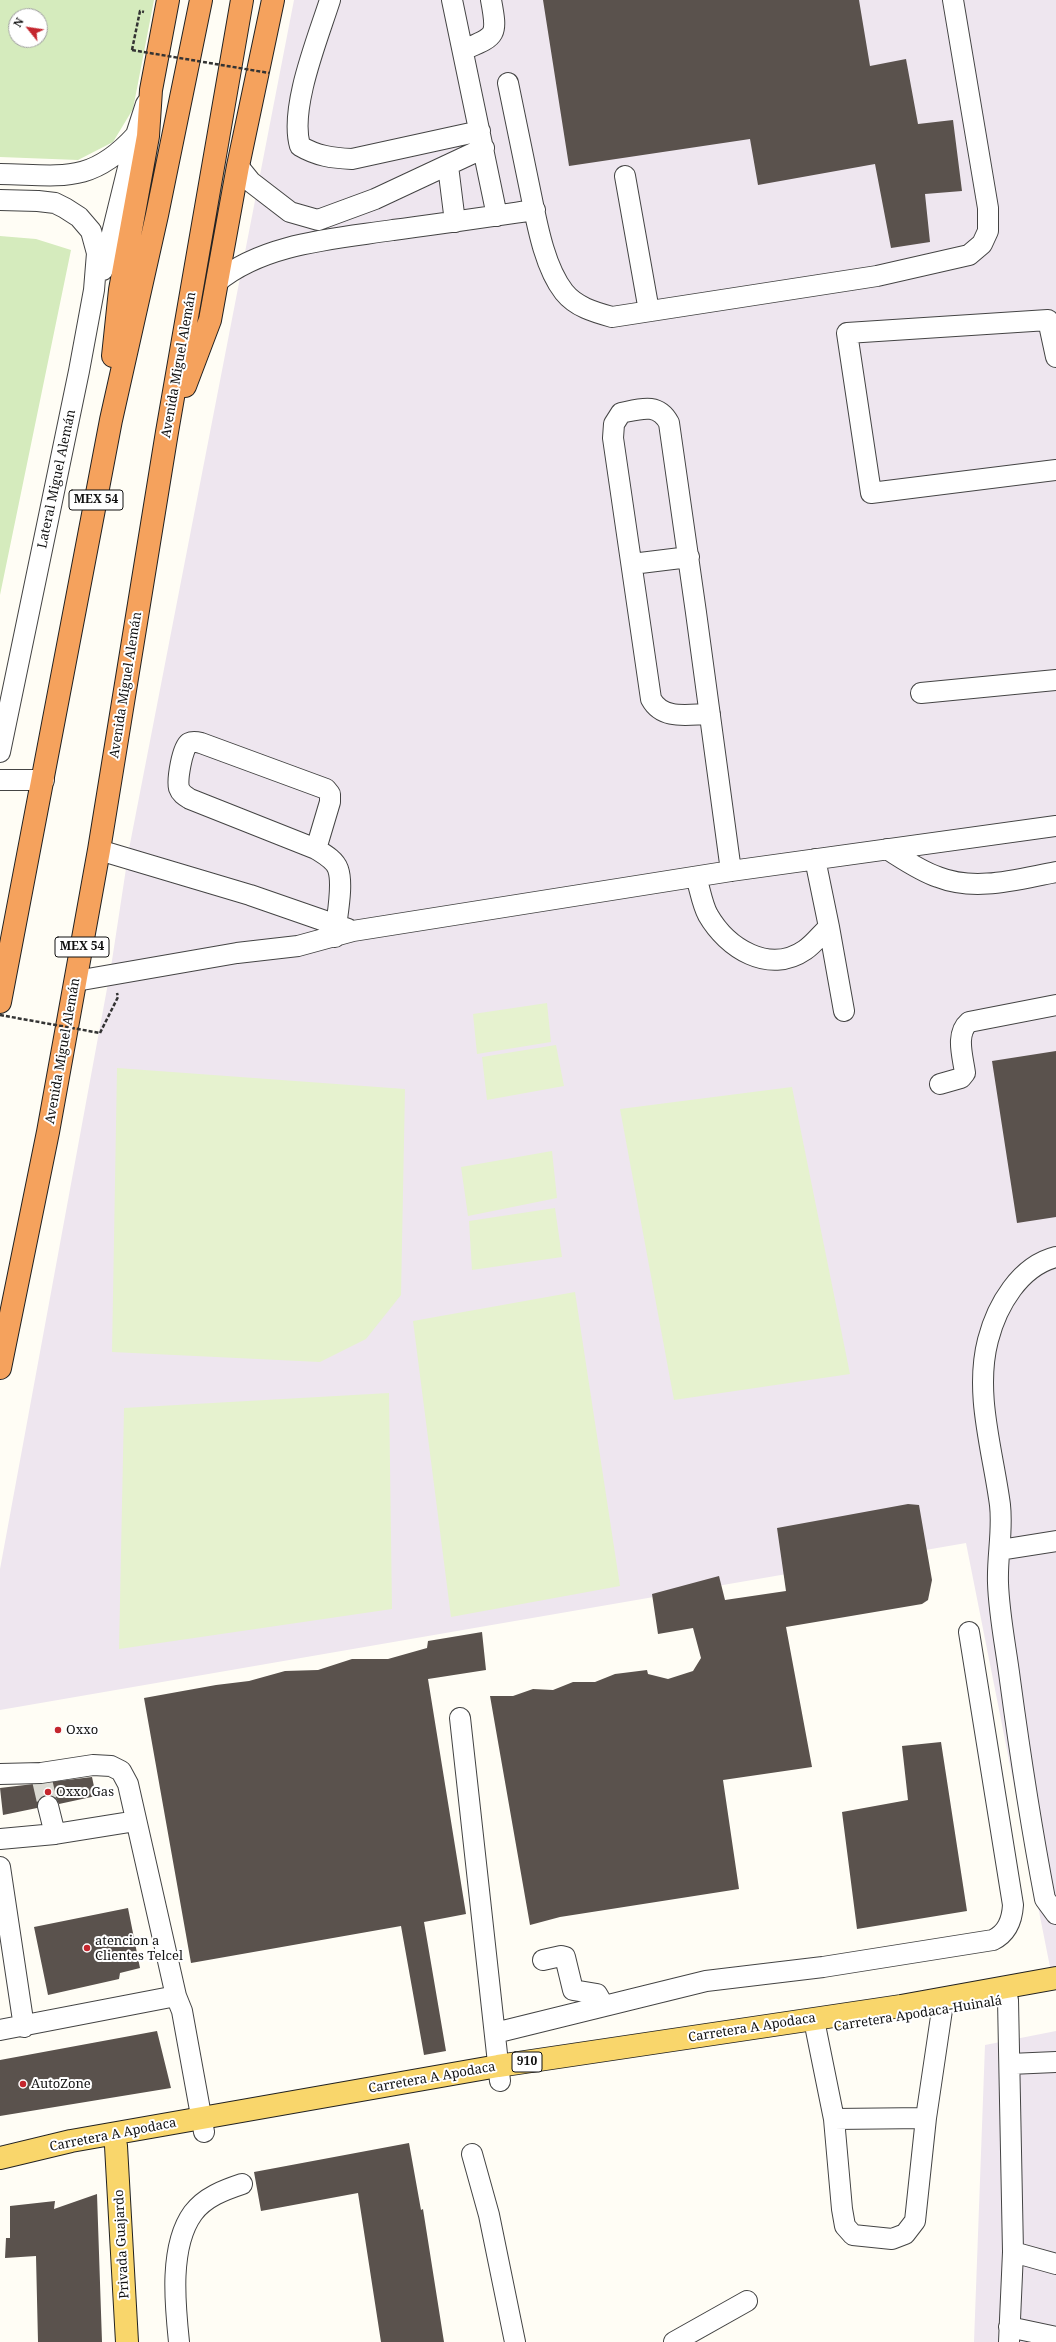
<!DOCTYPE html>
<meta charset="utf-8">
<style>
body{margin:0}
#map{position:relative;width:1056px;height:2342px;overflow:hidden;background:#fffdf5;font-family:"Noto Serif",serif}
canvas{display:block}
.north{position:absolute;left:8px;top:8px;width:40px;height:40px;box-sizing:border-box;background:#fff;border:1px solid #a0a0a0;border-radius:50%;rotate:300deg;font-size:11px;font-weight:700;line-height:16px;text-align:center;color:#111}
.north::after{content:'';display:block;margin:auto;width:14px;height:18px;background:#c4262e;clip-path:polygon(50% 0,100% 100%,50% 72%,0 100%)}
</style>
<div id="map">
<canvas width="1056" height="2342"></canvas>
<div class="north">N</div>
</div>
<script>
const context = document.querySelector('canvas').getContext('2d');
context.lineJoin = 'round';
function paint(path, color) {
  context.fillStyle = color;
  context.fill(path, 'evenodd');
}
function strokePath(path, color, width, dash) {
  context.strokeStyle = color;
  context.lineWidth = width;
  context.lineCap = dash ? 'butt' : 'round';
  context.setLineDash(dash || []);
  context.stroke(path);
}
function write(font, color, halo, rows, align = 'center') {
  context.font = font + ' "Noto Serif",serif';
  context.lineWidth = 4;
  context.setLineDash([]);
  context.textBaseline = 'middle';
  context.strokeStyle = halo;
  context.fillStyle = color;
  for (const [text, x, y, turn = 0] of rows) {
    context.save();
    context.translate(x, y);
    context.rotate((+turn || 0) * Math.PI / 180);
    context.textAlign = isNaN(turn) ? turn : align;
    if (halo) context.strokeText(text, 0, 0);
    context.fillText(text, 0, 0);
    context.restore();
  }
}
paint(new Path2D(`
 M294 0H1056V1971L1051 1972 966 1543 0 1710V1569L111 967 129 849Z
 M1056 2031V2342H974L985 2045Z`), '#eee6ef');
paint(new Path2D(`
 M0 0H154L133 109 113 142 78 160 0 157ZM16 16H40V40H16Z
 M0 236 36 239 71 250 0 595Z`), '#d5ebbd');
paint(new Path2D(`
 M547 1003 551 1042 477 1054 473 1014Z
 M556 1045 564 1086 487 1100 482 1057Z
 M117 1068 405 1089 401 1295 366 1339 320 1362 112 1352Z
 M792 1087 850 1374 674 1400 620 1109Z
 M552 1151 557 1198 468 1216 461 1167Z
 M555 1208 562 1257 472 1270 469 1221Z
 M575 1292 620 1586 451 1617 413 1321Z
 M389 1393 392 1609 119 1649 124 1408Z`), '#e6f2cf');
paint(new Path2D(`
 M543 0H859L870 66 906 59 918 124 953 120 962 191 925 194 930 242 891 248 875 164 758 185 750 139 569 166Z
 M1056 1051V1217L1017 1223 992 1061Z
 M908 1504 919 1505 932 1580 928 1600 922 1604 786 1627 812 1767 723 1780 739 1889 560 1917 530 1925 490 1696H513L533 1689 553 1690 573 1682H595L615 1674 647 1670 648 1674 668 1679 693 1671 701 1658 693 1628 658 1634 652 1594 719 1576 725 1600 786 1591 777 1528Z
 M482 1632 486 1670 428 1679 466 1914 424 1922 446 2051 424 2055 401 1926 191 1963 144 1698 216 1685 249 1681 285 1671 318 1670 352 1659H388L427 1648 428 1641Z
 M941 1742 967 1911 857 1929 842 1812 908 1800 902 1746Z
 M92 1777 96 1796 59 1804 56 1798 46 1795 40 1798 37 1808 3 1815 0 1788Z
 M128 1908 140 1968 120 1973 119 1979 48 1995 34 1927Z
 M157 2031 171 2088 0 2116V2060Z
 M409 2143 421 2210 423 2209 444 2342H381L358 2193 261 2211 254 2172Z
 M97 2194 102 2342H38L36 2256 5 2258 6 2238H10V2206L55 2201 54 2209Z`), '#5a524d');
strokePath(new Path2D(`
 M42 1780 48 1806`), '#dbdad3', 20, [20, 10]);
const minor = new Path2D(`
 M330 0C318 38 289 108 300 146 317 156 332 158 352 159L480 131
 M452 0 497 216
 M463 50C496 36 498 37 491 0
 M508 83C515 117 522 151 529 185 536 218 543 265 564 292 576 307 594 312 612 317L877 276 969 255 982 244 988 231V208L953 0
 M238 166 251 182 290 212 318 220 375 199 484 148
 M448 166 455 222
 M0 174C61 175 91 185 136 135
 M625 176 649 311
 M0 200 38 201 55 203 65 208 79 217 91 231 97 253 94 290 79 371 0 752
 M103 270 136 135 146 104
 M217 282C264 243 334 239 393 230 440 224 487 217 535 210
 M1056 357 1048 320 847 333 871 493 1056 470
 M632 564 689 557
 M921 693 1056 680
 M710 714C689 714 663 721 651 699L613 438 614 424 621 413C640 409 658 402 669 423 691 572 711 722 731 871
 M0 780H44
 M316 849 330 802V794L326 789 201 743C197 742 193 741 189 743 182 748 177 780 179 788 181 794 185 796 190 799L316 849C324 854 335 860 338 869 344 886 336 919 335 937
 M887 849C903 859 920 871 938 877 976 892 1018 879 1056 872
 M99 850 250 895 348 929
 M696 877C700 889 702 904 708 915 727 948 769 975 805 950 814 944 821 934 829 927L815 859
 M829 927 844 1011
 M76 981 237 953 298 946 353 931 731 871 1056 826
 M940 1084 961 1078 965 1073C963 1057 955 1034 969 1022L1056 1005
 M1056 1257C1020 1266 997 1305 988 1340 974 1394 993 1451 1000 1505 1003 1531 997 1557 998 1583 999 1615 1006 1648 1010 1680 1020 1754 1031 1826 1045 1899L1056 1914
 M1000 1550 1056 1541
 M460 1718 500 2081
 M0 1774 41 1773 93 1765 111 1766 121 1771 128 1784 176 1996 182 2011 204 2132
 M48 1806 55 1834
 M0 1839 55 1834 136 1821
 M0 1867 24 2027
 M543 1960 561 1956 565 1957 573 1990 597 1994 604 2006
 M1008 2000 1013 2252 1009 2342
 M0 2030 176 1996
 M816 2030 834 2119 842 2209 845 2226 853 2235 892 2239 905 2234 915 2221 926 2118 942 2010
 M495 2033 706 1981 823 1967 993 1940C1007 1933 1012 1921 1013 1905L969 1632
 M1010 2064 1056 2062
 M834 2119 926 2118
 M472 2154 489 2215 515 2342
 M1013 2252 1056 2264
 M1009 2327 1056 2337
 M179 2342C175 2304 169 2246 193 2213 205 2197 224 2190 242 2184
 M674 2342 747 2301`);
const major = new Path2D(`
 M116 2146 127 2342
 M0 2158 71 2141 498 2066 901 2006 1056 1978`);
const highway = new Path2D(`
 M113 356 120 290 148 136 151 90 168 0
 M185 386 210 320 238 166 273 0
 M0 1002 111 420 157 215 201 0
 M0 1368 48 1132 99 850 167 432 242 0`);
strokePath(minor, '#444', 22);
strokePath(major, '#222', 24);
strokePath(highway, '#222', 24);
strokePath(new Path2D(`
 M132 50 140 11 144 12
 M100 1033 118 997 117 993`), '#333', 2.5, [4, 2]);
strokePath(minor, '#fff', 20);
strokePath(major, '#f9d66b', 22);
strokePath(highway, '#f5a25d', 22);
strokePath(new Path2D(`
 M132 50 269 73
 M0 1015 100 1033`), '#333', 2.5, [4, 2]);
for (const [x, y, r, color] of [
 [58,1730,4,"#c4262e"],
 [48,1792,4,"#c4262e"],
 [87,1948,4,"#c4262e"],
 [23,2084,4,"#c4262e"]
]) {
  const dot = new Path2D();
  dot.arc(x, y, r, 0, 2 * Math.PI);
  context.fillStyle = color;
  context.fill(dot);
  strokePath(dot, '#fff', 1.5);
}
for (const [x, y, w] of [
 [96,500,54],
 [82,947,54],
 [527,2062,30]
]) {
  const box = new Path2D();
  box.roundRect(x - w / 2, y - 10, w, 20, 3);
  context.fillStyle = '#fff';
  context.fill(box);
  strokePath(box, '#111', 1);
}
write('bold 12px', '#111', null, [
 ["MEX 54",96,500],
 ["MEX 54",82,947],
 ["910",527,2062]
]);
write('13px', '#111', '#fff', [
 ["Avenida Miguel Alemán",179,365,-80],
 ["Lateral Miguel Alemán",57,479,-78],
 ["Avenida Miguel Alemán",126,685,-81],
 ["Avenida Miguel Alemán",63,1051,-80],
 ["Carretera Apodaca-Huinalá",918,2014,-9],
 ["Carretera A Apodaca",752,2028,-9],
 ["Carretera A Apodaca",432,2078,-10],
 ["Carretera A Apodaca",113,2135,-11],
 ["Privada Guajardo",122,2244,-93]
]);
write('13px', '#111', '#fff', [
 ["Oxxo",66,1730],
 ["Oxxo Gas",56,1792],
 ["atencion a",95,1941],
 ["Clientes Telcel",95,1956],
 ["AutoZone",31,2084]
], 'left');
</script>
